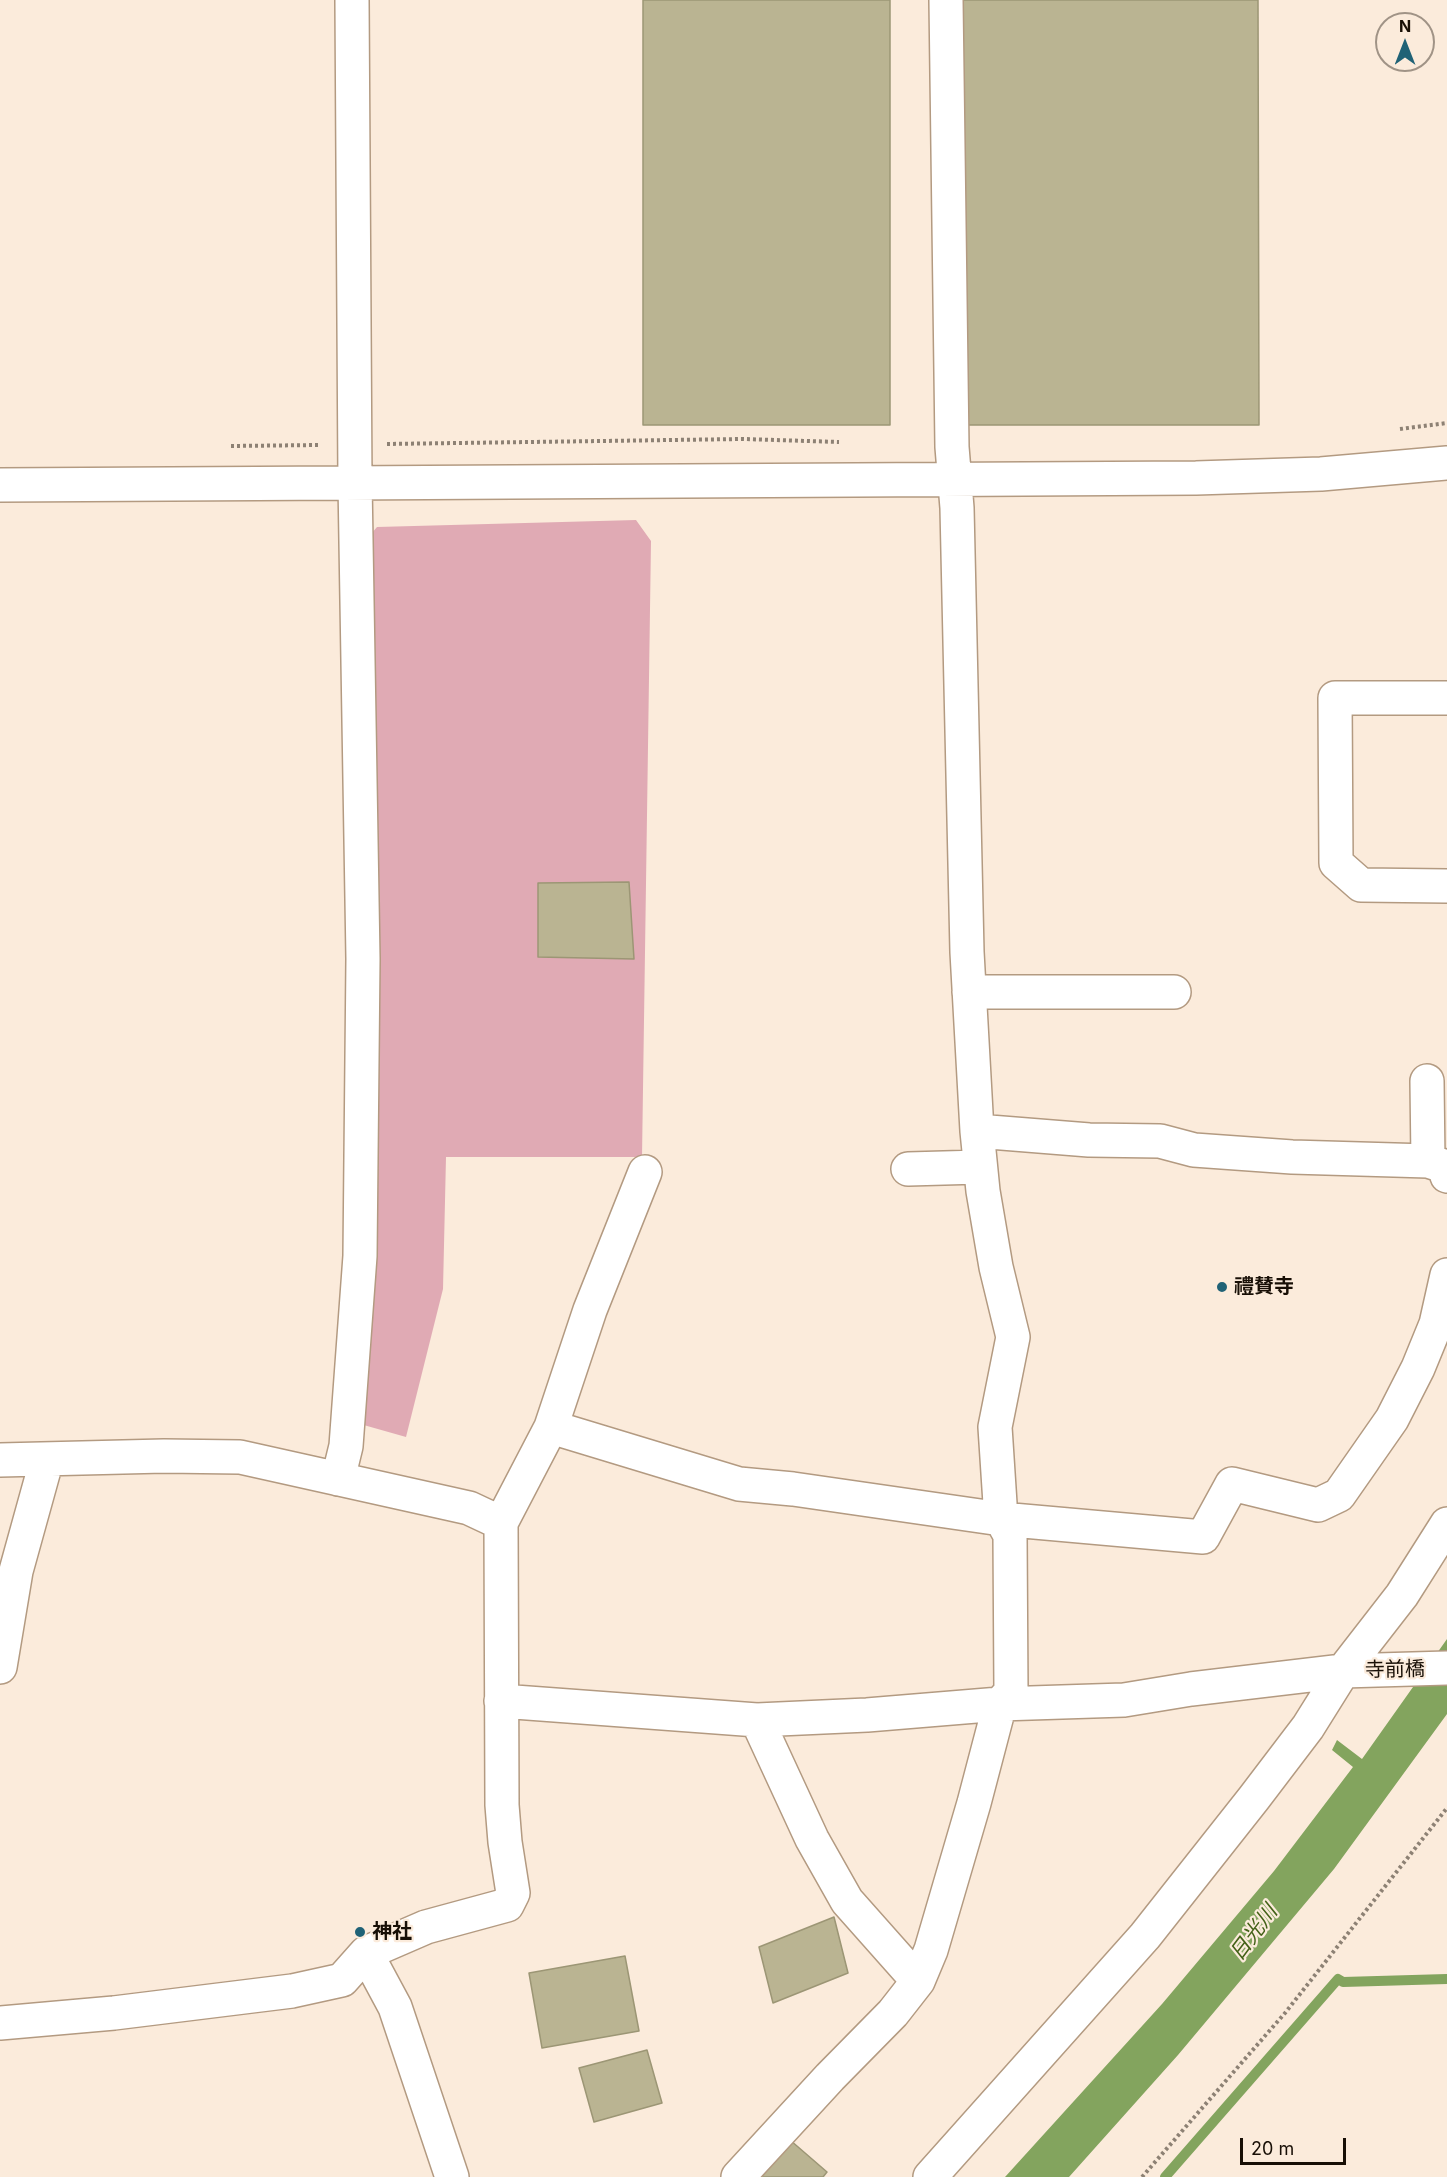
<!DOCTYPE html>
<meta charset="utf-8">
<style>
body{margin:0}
#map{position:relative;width:1447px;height:2177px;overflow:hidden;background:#fbebdb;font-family:Inter,sans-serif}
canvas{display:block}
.north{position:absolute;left:1375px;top:12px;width:60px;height:60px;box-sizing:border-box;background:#fbebdb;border:2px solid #a09386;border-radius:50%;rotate:0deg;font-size:16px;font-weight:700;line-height:24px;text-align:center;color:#180f06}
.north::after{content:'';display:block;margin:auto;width:21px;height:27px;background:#206276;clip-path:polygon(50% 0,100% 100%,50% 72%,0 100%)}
.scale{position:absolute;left:1240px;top:2138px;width:106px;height:27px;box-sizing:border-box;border:3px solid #180f06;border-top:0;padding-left:8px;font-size:18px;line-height:21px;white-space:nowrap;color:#180f06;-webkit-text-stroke:4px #fbebdb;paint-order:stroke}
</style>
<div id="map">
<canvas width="1447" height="2177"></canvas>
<div class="north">N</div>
<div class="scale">20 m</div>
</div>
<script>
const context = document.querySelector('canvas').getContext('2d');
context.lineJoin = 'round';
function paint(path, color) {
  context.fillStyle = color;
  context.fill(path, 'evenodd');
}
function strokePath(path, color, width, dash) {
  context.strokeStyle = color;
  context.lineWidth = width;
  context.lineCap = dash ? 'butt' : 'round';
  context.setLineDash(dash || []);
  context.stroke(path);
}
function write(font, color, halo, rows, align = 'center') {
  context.font = font + ' Inter,"Noto Sans JP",sans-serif';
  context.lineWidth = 4.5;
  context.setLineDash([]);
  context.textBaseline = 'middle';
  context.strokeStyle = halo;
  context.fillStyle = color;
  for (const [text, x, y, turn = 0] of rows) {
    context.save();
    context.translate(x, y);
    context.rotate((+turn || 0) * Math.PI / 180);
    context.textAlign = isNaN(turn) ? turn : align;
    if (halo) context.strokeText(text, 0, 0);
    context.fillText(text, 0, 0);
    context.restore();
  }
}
paint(new Path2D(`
 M636 520 651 541 642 1157H446L443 1289 406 1437 346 1420 359 548 377 527Z`), '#e0aab4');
paint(new Path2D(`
 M1447 1639V1714L1334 1869 1178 2055 1069 2177H1005L1162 2004 1274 1871 1353 1767 1332 1750 1337 1740 1362 1759Z`), '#83a45e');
strokePath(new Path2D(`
 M1165 2177 1338 1979 1343 1982 1447 1979`), '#83a45e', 10);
const building = new Path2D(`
 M643 0H890V425H643Z
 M962 0H1258L1259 425H963Z
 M629 882 634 959 538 957V883Z
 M834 1917 848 1973 773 2003 759 1947Z
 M625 1956 639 2031 542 2048 529 1973Z
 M647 2050 662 2103 594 2122 579 2068Z
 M790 2140 827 2172 823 2177H758Z`);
paint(building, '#bab492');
strokePath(building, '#9c9675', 1.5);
const minor = new Path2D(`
 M0 485 1196 478 1321 474 1447 463
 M1447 698H1335L1336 863 1361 885 1447 886
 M969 992H1174
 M1427 1081 1428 1161 1444 1166 1447 1176
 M977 1131 1089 1140 1160 1141 1194 1150 1292 1157 1428 1161
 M908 1169 980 1167
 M551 1427 739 1484 793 1489 1001 1519 1203 1537 1232 1484 1318 1505 1339 1495 1392 1419 1418 1368 1436 1324 1447 1275
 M0 1460 164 1456 240 1457 469 1508 501 1523 502 1805 505 1842 513 1893 507 1905 426 1927 366 1953 342 1980 292 1991 114 2013 0 2023
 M338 1479 346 1446 360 1256 363 959 355 482 352 0
 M501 1523 551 1427 590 1310 645 1172
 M0 1667 16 1571 47 1459
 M501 1701 757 1720 867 1715 1000 1704 1124 1700 1191 1689 1343 1671 1447 1668
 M757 1720 812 1839 847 1901 918 1981
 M366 1953 395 2007 452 2177
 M738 2177 830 2077 893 2013 918 1981 931 1950 974 1803 1000 1704 1011 1692 1010 1535 1001 1519 995 1427 1013 1337 996 1267 983 1191 977 1131 967 952 957 508 952 447 946 0
 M930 2177 1145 1936 1254 1798 1308 1727 1343 1671 1402 1595 1447 1524`);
strokePath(minor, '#b39a81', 36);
strokePath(new Path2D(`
 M1400 429 1447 423
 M387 444 743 439 839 442
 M231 446 320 445
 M1142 2177 1285 2013 1447 1808`), '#8d8174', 4, [3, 3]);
strokePath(minor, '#fff', 33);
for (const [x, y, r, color] of [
 [1222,1287,6,"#206276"],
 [360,1932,6,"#206276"]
]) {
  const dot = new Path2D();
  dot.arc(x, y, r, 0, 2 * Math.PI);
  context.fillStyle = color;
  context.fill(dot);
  strokePath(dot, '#fbebdb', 2);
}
write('bold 20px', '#180f06', '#fbebdb', [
 ["禮賛寺",1234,1287],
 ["神社",372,1932]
], 'left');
write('20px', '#180f06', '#fbebdb', [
 ["寺前橋",1395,1670,-1]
]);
write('italic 21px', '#436117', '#fbebdb', [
 ["日光川",1254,1933,-53]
]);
</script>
